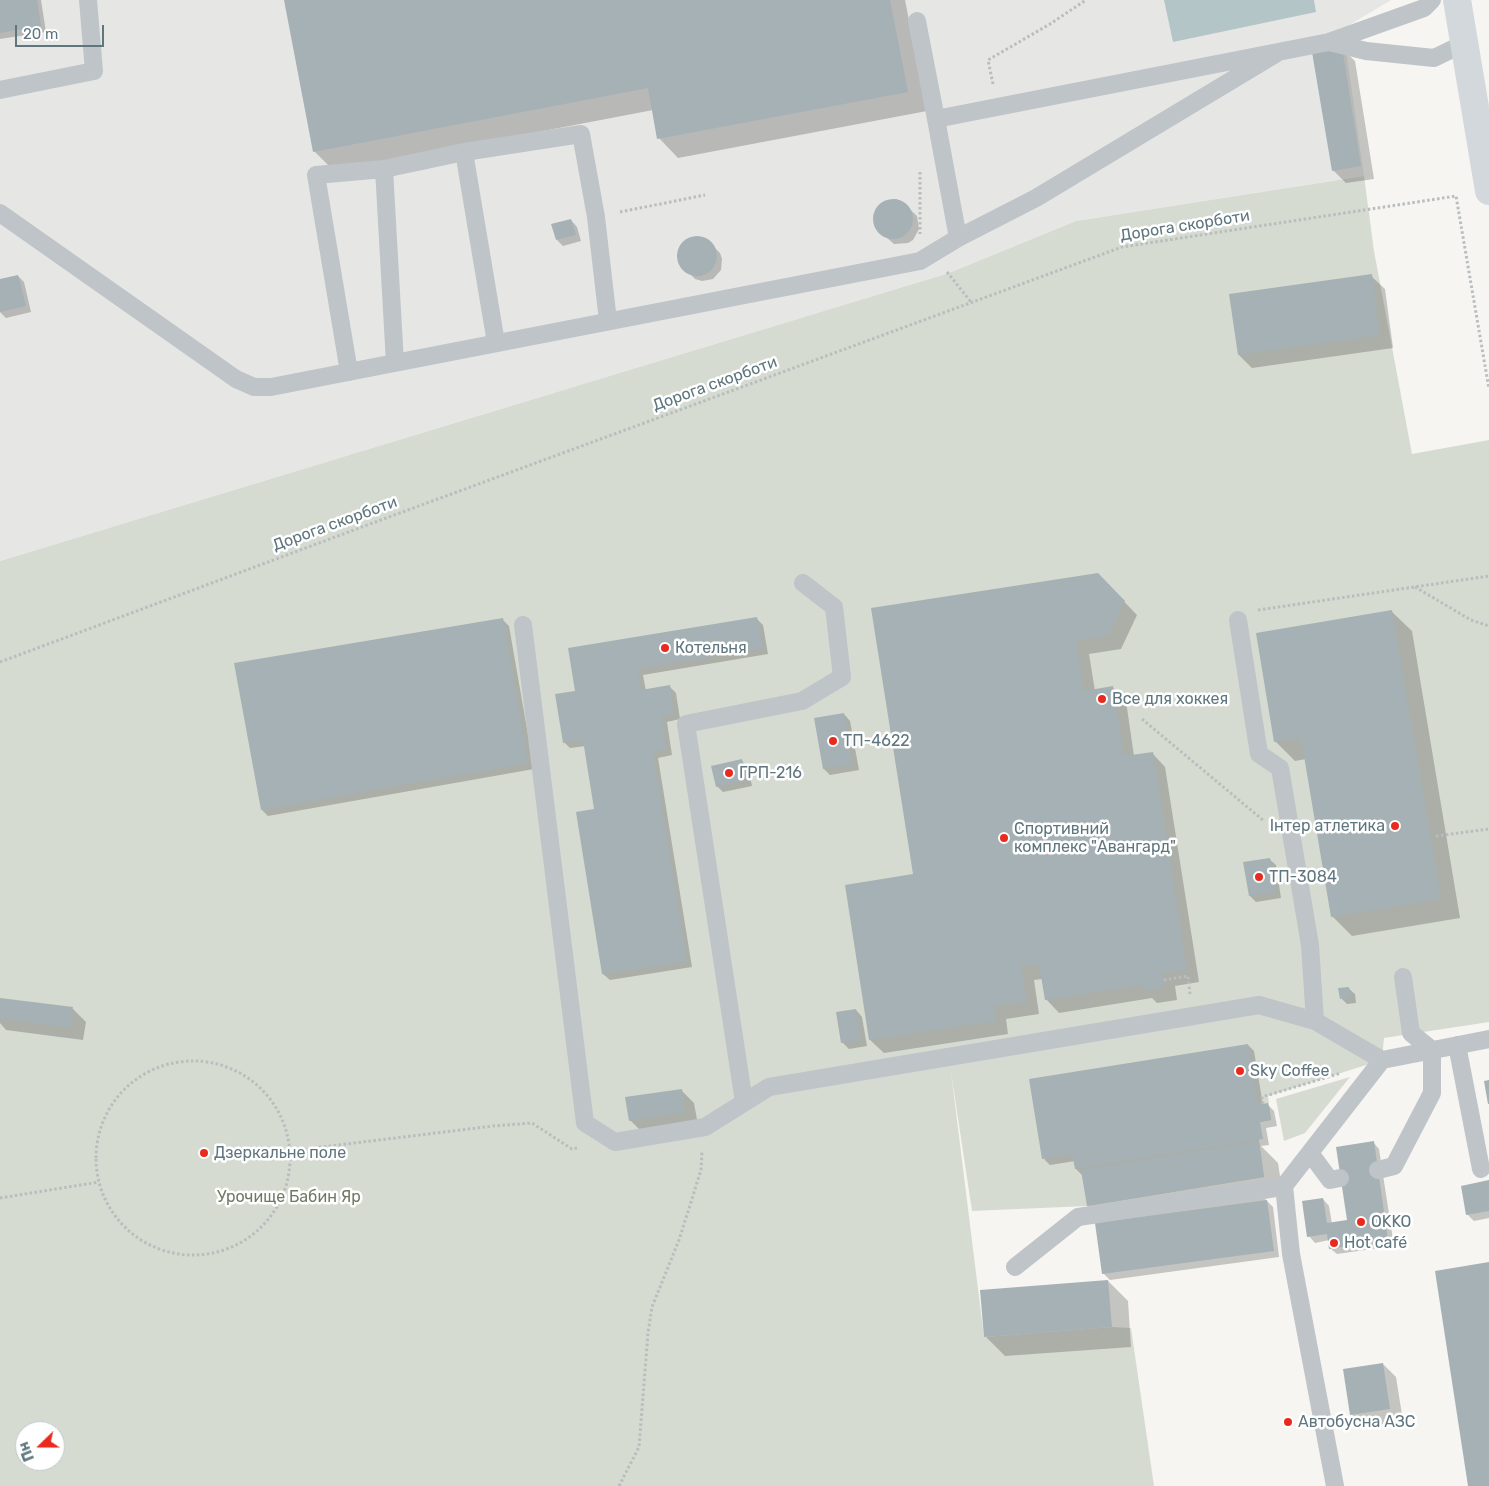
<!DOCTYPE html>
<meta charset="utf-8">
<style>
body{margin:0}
#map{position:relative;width:1489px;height:1486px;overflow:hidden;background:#f6f5f2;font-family:Rubik,sans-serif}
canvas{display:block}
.north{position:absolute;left:15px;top:1421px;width:50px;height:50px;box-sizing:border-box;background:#fff;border:1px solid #bfc8cb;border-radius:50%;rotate:248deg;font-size:14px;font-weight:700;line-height:20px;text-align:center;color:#5f767e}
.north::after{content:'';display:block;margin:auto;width:18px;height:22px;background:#e92a1f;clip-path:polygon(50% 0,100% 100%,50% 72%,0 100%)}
.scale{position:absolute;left:15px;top:25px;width:89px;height:22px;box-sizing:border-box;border:2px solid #5f767e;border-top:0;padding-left:6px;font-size:15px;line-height:18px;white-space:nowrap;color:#5f767e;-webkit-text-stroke:4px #fff;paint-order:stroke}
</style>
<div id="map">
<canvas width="1489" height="1486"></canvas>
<div class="north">Пн</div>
<div class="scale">20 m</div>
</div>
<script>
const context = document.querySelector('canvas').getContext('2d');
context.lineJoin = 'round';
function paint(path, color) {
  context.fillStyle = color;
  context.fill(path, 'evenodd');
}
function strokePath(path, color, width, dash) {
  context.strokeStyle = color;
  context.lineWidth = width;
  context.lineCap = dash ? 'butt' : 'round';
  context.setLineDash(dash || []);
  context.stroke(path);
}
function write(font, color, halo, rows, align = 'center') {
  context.font = font + ' Rubik,sans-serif';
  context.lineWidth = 5;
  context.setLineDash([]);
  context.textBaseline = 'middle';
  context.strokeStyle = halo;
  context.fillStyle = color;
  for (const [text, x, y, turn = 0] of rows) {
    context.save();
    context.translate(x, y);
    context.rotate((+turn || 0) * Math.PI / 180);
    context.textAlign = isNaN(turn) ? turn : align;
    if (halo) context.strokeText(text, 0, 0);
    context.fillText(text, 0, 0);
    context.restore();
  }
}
paint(new Path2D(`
 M0 0H1391L1343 29 1364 176 1076 221 949 273 0 561Z`), '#e6e7e5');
paint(new Path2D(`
 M1364 176 1374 251 1412 454 1489 440V1022L1384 1038 1382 1060 1268 1096 1271 1120 1260 1122 1259 1141 1264 1177 1087 1206 972 1211 951 1072 984 1337 1112 1327 1131 1328 1154 1486H0V561L949 273 1076 221ZM25 1431H55V1461H25Z
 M1350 1077 1305 1133 1284 1141 1276 1099Z`), '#d6dbd1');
paint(new Path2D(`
 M1164 0H1314L1316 12 1173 42Z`), '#b3c5c6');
paint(new Path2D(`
 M0 0H41L46 32 0 39Z
 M285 0H905L927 111 678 158 659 138 653 110 334 171 314 151Z
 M1341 48 1355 61 1374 179 1346 183 1333 170Z
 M896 199 901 201 917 216 919 229 913 240 908 243 894 244 877 229 874 223 876 211 884 202Z
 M571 220 577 227 581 241 563 246 557 240Z
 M692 238H698L709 242 720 253 722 259 721 270 713 279 702 281 695 279 680 263 679 251 686 241Z
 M18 276 24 282 31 312 6 318 0 312V280Z
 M1371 276 1385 289 1393 348 1252 368 1239 355 1231 295Z
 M1111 588 1137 615 1121 649 1089 654 1095 691 1113 688 1126 701 1134 756 1152 753 1165 767 1199 982 1175 986 1177 1000 1157 1003 1152 998 1059 1013 1046 999 1042 979 1034 980 1039 1014 1006 1019 1008 1034 884 1053 870 1040 914 875Z
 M1392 612 1412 631 1460 918 1352 936 1332 916 1306 759 1295 761 1275 741Z
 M757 619 763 625 768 654 643 675 646 691 670 687 676 693 680 719 667 722 672 755 658 758 692 967 610 980 603 974 578 813 596 810 586 746 570 748 564 742 576 692Z
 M503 620 509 626 534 769 268 816 262 810Z
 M844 714 850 721 859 770 830 775 824 769 815 719Z
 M741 760 748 767 752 786 723 792 717 786Z
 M1269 859 1276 865 1281 898 1256 902 1250 896Z
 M1348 988 1355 994 1356 1003 1347 1004 1341 998Z
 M0 999 73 1009 86 1022 83 1040 6 1030 0 1023Z
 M856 1010 862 1017 867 1046 849 1049 842 1042Z
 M1248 1045 1254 1051 1263 1105H1268L1274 1111 1277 1126 1266 1128 1269 1145 1261 1146 1278 1163 1283 1196 1265 1199 1273 1207 1279 1257 1110 1280 1103 1273 1106 1223 1088 1205 1082 1175 1076 1169 1075 1161 1050 1165 1044 1159Z
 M681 1090 694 1103 698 1125 643 1133 630 1120Z
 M1373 1142 1379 1149 1394 1246 1337 1254 1330 1248 1329 1240 1315 1243 1309 1236 1323 1199 1329 1206 1332 1224 1348 1221Z
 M1489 1182V1218L1474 1221 1467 1214Z
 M1108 1281 1128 1301 1131 1347 1005 1356 986 1337Z
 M1383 1364 1396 1377 1403 1421 1364 1427 1351 1414Z`), '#0003');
paint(new Path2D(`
 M0 0H37L41 26 0 33Z
 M284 0H890L908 92 657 139 648 88 313 152Z
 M1342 47 1361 166 1332 171 1312 52Z
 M873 219a20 20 0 1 1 40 0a20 20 0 1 1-40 0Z
 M571 219 576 235 556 240 551 224Z
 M677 256a20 20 0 1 1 40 0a20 20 0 1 1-40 0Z
 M1372 274 1380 335 1238 355 1229 294Z
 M18 275 26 306 0 312V279Z
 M1098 573 1125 601 1108 636 1076 641 1084 691 1113 686 1124 756 1153 752 1187 969 1162 973 1164 987 1143 991 1142 985 1045 1000 1039 964 1021 967 1027 1001 994 1006 996 1021 869 1040 845 885 913 874 871 608Z
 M1392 610 1441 899 1331 917 1301 738 1274 742 1256 633Z
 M757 617 763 648 638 669 641 690 670 685 674 713 661 716 666 749 653 752 687 961 602 974 576 812 594 809 583 740 563 743 555 694 575 691 568 648Z
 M503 618 528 763 261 810 234 663Z
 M844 713 853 764 823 769 814 718Z
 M742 759 747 780 716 787 711 766Z
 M1270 858 1276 892 1249 896 1243 862Z
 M1349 987 1351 997 1340 999 1338 988Z
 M0 998 73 1007 70 1028 0 1018Z
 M856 1009 861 1040 841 1043 836 1012Z
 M1248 1044 1258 1105 1268 1103 1271 1120 1260 1122 1263 1139 1075 1169 1072 1154 1042 1159 1029 1079Z
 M1489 1080V1104H1488L1484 1081Z
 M682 1089 685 1112 629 1121 625 1097Z
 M1259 1141 1264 1177 1087 1206 1081 1170Z
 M1374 1141 1388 1240 1329 1249 1327 1234 1307 1237 1302 1201 1323 1198 1327 1223 1347 1220 1336 1147Z
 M1489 1180V1211L1466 1215 1461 1186Z
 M1267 1200 1274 1251 1102 1274 1095 1223Z
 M1489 1262V1486H1468L1435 1271Z
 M1108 1280 1112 1327 984 1337 980 1290Z
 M1383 1363 1390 1409 1350 1415 1343 1369Z`), '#a5b1b4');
strokePath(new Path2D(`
 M993 84 988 60 1050 24 1086 0
 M920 172V234
 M620 212 705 195
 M947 272 971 302
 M1415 587 1471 620 1489 626
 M1258 610 1489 576
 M0 662 370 524 1122 247 1456 196 1489 389
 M1142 719 1264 821
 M1436 836 1489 829
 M1164 980 1188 976 1190 994
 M96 1158a97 97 0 1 1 194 0a97 97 0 1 1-194 0Z
 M1263 1104 1262 1097 1341 1073
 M289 1151 493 1126 532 1123 572 1149 577 1148
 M0 1198 99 1182
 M619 1486 639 1447 648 1333 652 1307 679 1240 701 1170 702 1151`), '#b8bdbe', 3, [2.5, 2.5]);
strokePath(new Path2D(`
 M917 21 936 119 1329 42 1424 8 1432 0
 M1329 42 1366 51 1434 58 1465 43
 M0 90 94 71 88 0
 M936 119 958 238
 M464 152 496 343
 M384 169 395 363
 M0 213 236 379 254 387H271L920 261 958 238 1036 198 1277 53
 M349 372 316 175 384 169 464 152 581 134 596 217 608 321
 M1238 620 1259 754 1280 768 1310 945 1315 1021 1382 1060
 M523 625 585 1123 615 1142 705 1127 769 1087 1259 1005 1315 1021
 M1457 1045 1481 1169
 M744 1102 686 724 802 701 842 677 834 607 803 583
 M1310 1153 1330 1180 1340 1178
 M1378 1170 1394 1166 1432 1093V1050L1411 1033 1403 977
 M1284 1186 1291 1254 1335 1486
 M1015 1267 1078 1217 1284 1186 1382 1060 1489 1039`), '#bec4c7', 18);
strokePath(new Path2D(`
 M1457 0 1489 191`), '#d2d8db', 28);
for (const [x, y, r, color] of [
 [665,648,5,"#e92a1f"],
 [1102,699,5,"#e92a1f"],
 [833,741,5,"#e92a1f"],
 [729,773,5,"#e92a1f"],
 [1395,826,5,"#e92a1f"],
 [1004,838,5,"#e92a1f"],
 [1259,877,5,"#e92a1f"],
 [1240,1071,5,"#e92a1f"],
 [204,1153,5,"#e92a1f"],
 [1361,1222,5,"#e92a1f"],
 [1334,1243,5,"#e92a1f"],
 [1288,1422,5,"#e92a1f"]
]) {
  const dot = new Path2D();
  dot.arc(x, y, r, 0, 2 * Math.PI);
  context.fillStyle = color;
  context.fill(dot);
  strokePath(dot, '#fff', 2);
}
write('16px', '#5f767e', '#fff', [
 ["Дорога скорботи",1185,226,-9],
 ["Дорога скорботи",715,384,-20],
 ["Дорога скорботи",335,524,-20]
]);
write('16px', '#5f767e', '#fff', [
 ["Котельня",675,648],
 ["Все для хоккея",1112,699],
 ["ТП-4622",843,741],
 ["ГРП-216",739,773],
 ["Інтер атлетика",1385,826,"right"],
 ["Спортивний",1014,829],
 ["комплекс \"Авангард\"",1014,847],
 ["ТП-3084",1269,877],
 ["Sky Coffee",1250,1071],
 ["Дзеркальне поле",214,1153],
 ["OKKO",1371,1222],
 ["Hot café",1344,1243],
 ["Автобусна АЗС",1298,1422]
], 'left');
write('16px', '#6c7b63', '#fff', [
 ["Урочище Бабин Яр",289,1197]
]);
</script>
